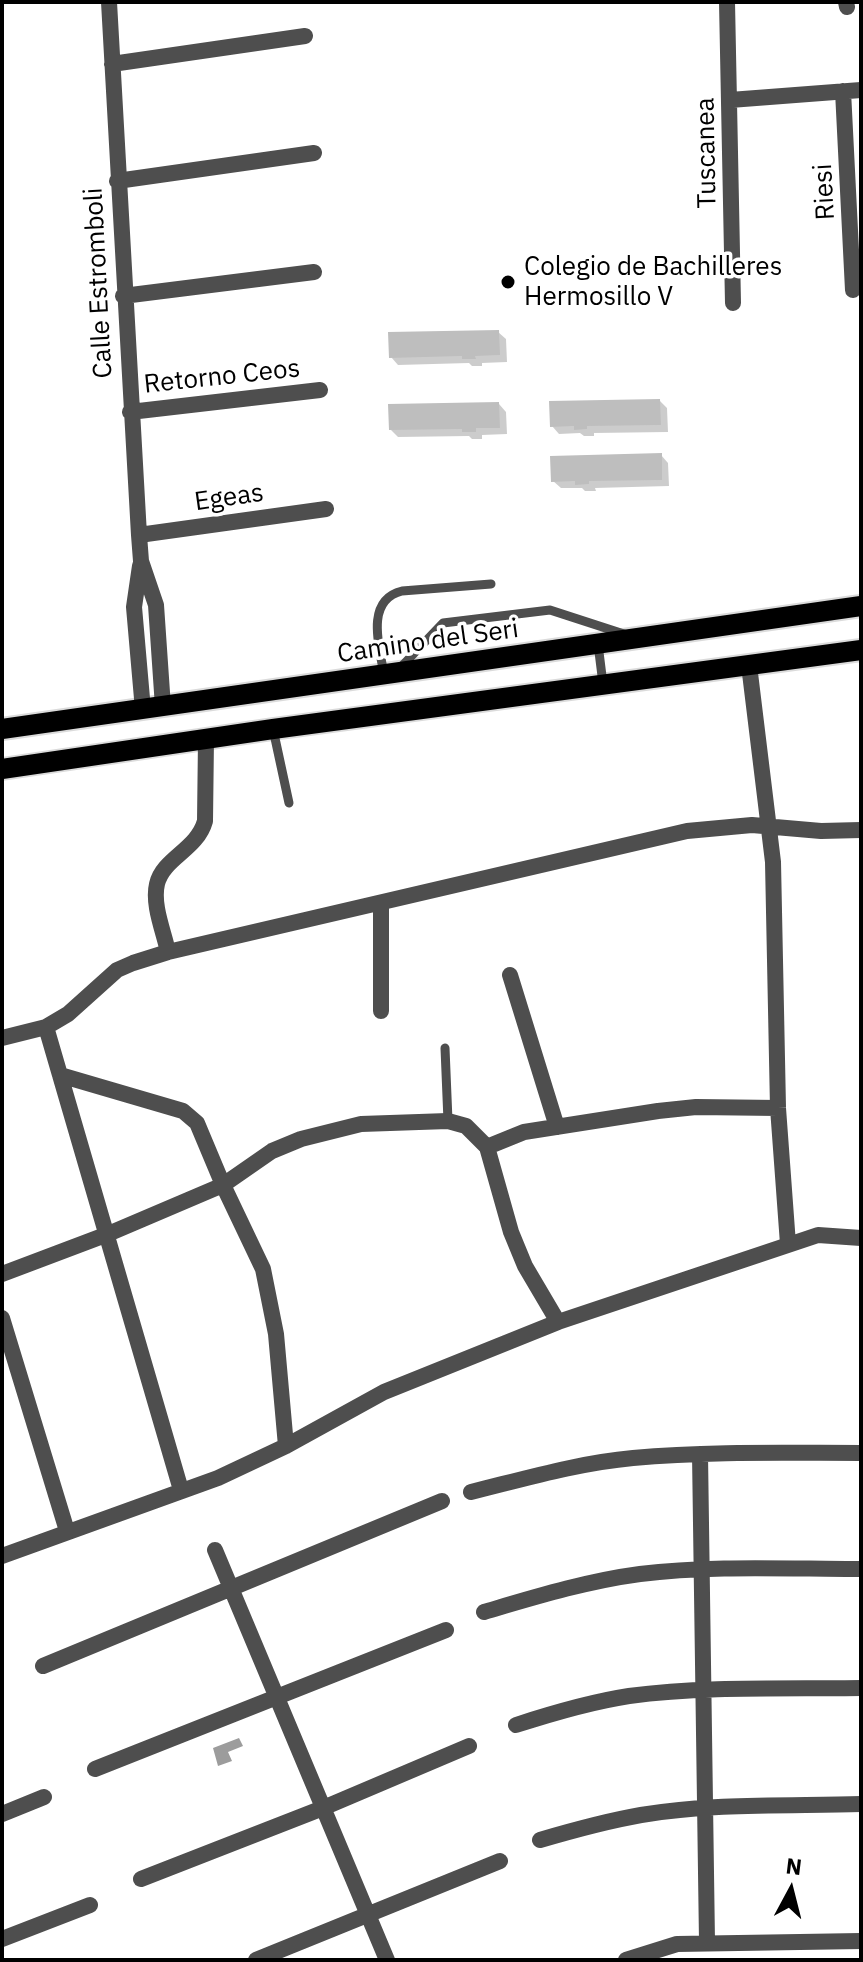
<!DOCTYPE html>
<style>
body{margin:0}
#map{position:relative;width:863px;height:1962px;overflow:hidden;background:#fff;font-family:"IBM Plex Sans",sans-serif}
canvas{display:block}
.frame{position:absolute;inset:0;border:4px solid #000;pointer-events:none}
.north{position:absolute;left:751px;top:1850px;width:80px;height:80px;-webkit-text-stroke:6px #fff;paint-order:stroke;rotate:7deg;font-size:22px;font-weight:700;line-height:32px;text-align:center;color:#000}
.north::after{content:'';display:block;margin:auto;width:28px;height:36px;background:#000;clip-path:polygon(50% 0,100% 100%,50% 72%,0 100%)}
</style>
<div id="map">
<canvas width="863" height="1962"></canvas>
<div class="frame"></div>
<div class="north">N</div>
</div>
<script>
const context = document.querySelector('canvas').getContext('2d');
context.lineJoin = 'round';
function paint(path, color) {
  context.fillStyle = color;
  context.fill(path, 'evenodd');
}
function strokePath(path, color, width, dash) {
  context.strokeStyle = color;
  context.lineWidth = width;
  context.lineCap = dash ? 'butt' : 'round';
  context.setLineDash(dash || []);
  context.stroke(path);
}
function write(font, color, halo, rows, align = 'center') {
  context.font = font + ' "IBM Plex Sans",sans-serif';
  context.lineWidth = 7;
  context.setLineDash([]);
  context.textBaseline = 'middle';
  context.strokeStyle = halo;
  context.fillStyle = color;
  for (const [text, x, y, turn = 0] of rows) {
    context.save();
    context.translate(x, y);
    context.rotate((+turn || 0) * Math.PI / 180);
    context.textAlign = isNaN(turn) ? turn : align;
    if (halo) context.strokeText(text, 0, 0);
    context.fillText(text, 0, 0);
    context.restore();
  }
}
paint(new Path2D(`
 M239 1738 243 1746 228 1752 232 1761 218 1766 213 1748Z`), '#9c9c9c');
paint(new Path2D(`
 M498 332 506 339 507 362 482 363V366H472L469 363 398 365 391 357Z
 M660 401 667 408 668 432 594 433V436H584L580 433 559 434 552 426Z
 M499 404 506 412 507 434 482 435V439H472L469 436 398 437 390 429Z
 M661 455 668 463 669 486 595 488 596 491H585L582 488H561L553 481Z`), '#0003');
paint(new Path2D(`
 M499 330 500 355 475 356 476 359H462V356L389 358 388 332Z
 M660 399 661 425 587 426V429L574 430V426L550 427 549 401Z
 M499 402 500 428H476V432H462V429L389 430 388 404Z
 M662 453V480L589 481V484L575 485V481L551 482 550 456Z`), '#bebebe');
const primary = new Path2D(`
 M2 729 861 606
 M2 769 273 729 861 650`);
strokePath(primary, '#dbdbdb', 24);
strokePath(new Path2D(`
 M598 644 603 684
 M401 667 443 623 550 610 627 635
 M384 674C379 646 365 600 402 591L491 584
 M273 729 289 803
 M445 1048 448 1121`), '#4e4e4e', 9);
strokePath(new Path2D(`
 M109 2 139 535 141 561 156 605 163 707
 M727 2 733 303
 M846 2 847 7
 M112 64 305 36
 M843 91 853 290
 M730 100 861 90
 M117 181 314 153
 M123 296 314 272
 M130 412 320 390
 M139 535 326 509
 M140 566 134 607 143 710
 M749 665 773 862 778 1108 788 1244
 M168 952C164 932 152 905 157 884 163 858 197 850 205 821L206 739
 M510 975 557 1127
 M381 1011V904
 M46 1027 181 1490
 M2 1038 46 1027 68 1014 117 970 133 963 168 952 687 831 752 825 821 831 861 830
 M2 1274 108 1234 223 1185 197 1123 183 1111 60 1075
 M2 1318 67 1531
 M558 1322 525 1266 511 1232 487 1147 524 1132 658 1111 696 1107 778 1108
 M286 1446 276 1334 263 1269 223 1185 272 1151 301 1139 361 1124 448 1121 466 1126 487 1147
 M700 1454 707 1942
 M471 1492C524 1479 578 1463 633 1458 709 1451 785 1453 861 1453
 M215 1550 387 1960
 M2 1556 218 1478 286 1446 384 1392 558 1322 818 1235 861 1238
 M484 1612C535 1597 587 1581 640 1574 712 1565 788 1569 861 1569
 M43 1666 442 1501
 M516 1725C553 1713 590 1702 629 1696 705 1686 784 1689 861 1688
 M95 1769 446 1630
 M2 1814 44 1797
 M540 1840C574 1830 607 1821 641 1815 713 1803 788 1806 861 1804
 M141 1879 323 1808 469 1746
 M2 1939 90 1905
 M256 1960 500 1861
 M626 1960 677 1944 861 1941`), '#4e4e4e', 16);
strokePath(primary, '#000', 20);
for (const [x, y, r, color] of [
 [508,282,8,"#000"]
]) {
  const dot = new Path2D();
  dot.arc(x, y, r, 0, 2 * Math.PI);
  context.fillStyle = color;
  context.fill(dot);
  strokePath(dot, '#fff', 3);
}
write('26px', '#000', '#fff', [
 ["Tuscanea",707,153,-91],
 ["Riesi",825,192,-93],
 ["Calle Estromboli",99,283,-93],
 ["Retorno Ceos",222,377,-6],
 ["Egeas",229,498,-8],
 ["Camino del Seri",428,642,-8]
]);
write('26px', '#000', '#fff', [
 ["Colegio de Bachilleres",524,267],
 ["Hermosillo V",524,297]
], 'left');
</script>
